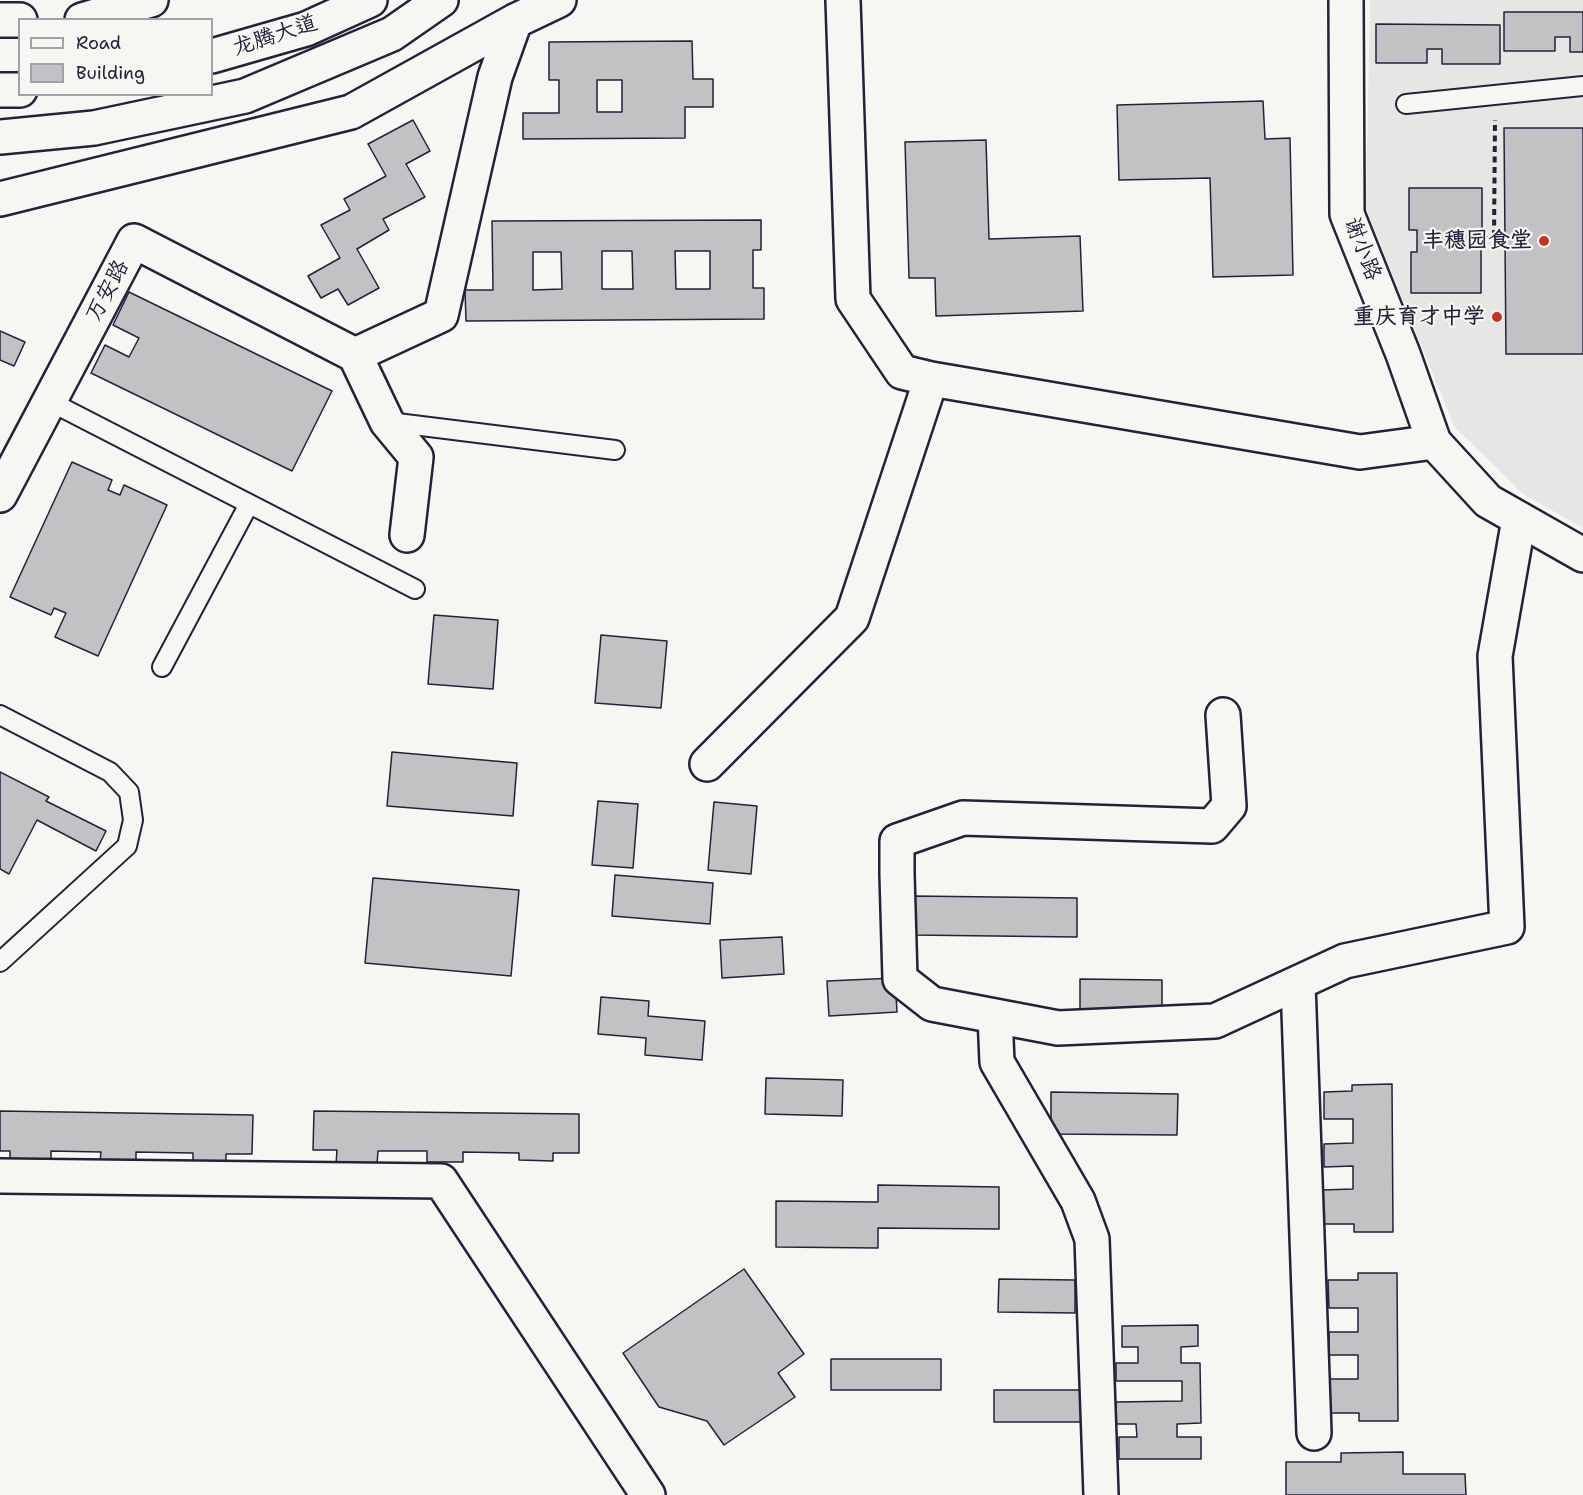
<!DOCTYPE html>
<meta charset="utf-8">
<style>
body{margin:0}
#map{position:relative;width:1583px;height:1495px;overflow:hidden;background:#f6f6f2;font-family:"Shantell Sans",sans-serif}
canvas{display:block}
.legend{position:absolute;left:18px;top:18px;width:195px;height:78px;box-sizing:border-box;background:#f6f6f2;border:2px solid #a1a1a9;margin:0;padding:8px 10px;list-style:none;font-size:18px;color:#22223b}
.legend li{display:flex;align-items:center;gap:12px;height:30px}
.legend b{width:30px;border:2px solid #a1a1a9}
</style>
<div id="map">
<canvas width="1583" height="1495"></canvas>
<ul class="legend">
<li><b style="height:8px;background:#f6f6f2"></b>Road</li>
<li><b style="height:16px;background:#c2c2c4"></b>Building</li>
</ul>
</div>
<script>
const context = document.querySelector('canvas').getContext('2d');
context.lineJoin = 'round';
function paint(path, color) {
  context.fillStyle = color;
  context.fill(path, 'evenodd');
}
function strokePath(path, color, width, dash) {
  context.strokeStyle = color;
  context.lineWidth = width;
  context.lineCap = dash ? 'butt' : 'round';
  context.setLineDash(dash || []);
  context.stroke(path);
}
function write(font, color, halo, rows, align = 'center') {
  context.font = font + ' "Shantell Sans","LXGW WenKai TC",sans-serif';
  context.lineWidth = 4.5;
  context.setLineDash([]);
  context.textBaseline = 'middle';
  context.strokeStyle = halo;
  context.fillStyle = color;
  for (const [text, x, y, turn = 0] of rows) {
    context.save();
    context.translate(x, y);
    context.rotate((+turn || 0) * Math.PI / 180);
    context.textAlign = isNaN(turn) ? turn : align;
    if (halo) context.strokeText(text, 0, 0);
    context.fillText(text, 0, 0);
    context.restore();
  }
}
paint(new Path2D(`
 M1370 0H1583V528L1523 494 1454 426 1366 209Z`), '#e6e6e4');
const building = new Path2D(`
 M1504 12H1583V52H1570V37H1555V51H1504Z
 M1376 24 1500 25V64H1442V49H1427V63H1376Z
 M692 41 693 79H713V107H685V138L523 139V113H559V80H549V42ZM597 80H622V112H597Z
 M1263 101 1265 139 1290 138 1293 275 1213 277 1210 178 1119 180 1117 105Z
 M413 120 430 151 406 164 425 197 383 219 389 230 357 249 379 288 348 305 338 289 321 298 308 276 340 258 321 225 350 210 344 199 386 176 368 144Z
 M1504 128H1583V354H1506Z
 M986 140 989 239 1080 236 1083 311 936 316 935 278H909L905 142Z
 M1409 188H1482V232H1472V247H1481V293H1411V252H1417V230H1409Z
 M761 220V250H753V288H764V319L466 321 465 290H493L492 221ZM602 251H632L633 289H602ZM675 251H710V289H676ZM533 252H561L562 289 533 290Z
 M129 292 332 391 292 471 91 373 105 345 129 357 139 338 113 325Z
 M0 331 25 342 14 366 0 360Z
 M72 462 112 480 108 490 120 495 124 485 167 505 98 656 55 637 66 613 54 608 51 615 10 597Z
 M434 615 498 620 493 689 428 684Z
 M601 635 667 641 661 708 595 703Z
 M392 752 517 763 513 816 387 806Z
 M0 772 49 797 46 801 106 831 96 851 37 820 9 874 0 869Z
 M598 801 638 804 633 868 592 865Z
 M714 802 757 806 751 874 708 870Z
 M615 875 713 883 710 924 612 916Z
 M373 878 519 890 511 976 365 963Z
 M913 896 1077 898V937L912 935Z
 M782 937 784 974 722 978 720 940Z
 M895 978 897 1012 829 1016 827 981Z
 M1080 979 1162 980V1014L1080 1013Z
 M601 997 649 1001 648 1016 705 1021 702 1060 645 1055 646 1038 598 1034Z
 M766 1078 843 1080 842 1116 765 1114Z
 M1392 1084 1393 1232H1354V1224H1323L1322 1190 1353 1189V1166L1324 1167V1144L1353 1143V1119H1324V1092L1352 1091V1085Z
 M1051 1092 1178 1094 1177 1135 1051 1134Z
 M0 1111 253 1115 252 1154H226V1161H193V1153L136 1152V1163L100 1162 101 1152 51 1151V1165H10V1151H0Z
 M314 1111 579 1114V1153H553V1161L519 1160V1153L463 1152V1162H427V1151H378L377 1164H336L337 1150H313Z
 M878 1185 999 1187V1229L878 1228V1248L776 1247V1201L878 1202Z
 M744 1269 804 1354 778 1373 795 1397 724 1445 707 1421 659 1407 623 1353Z
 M1358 1273H1397L1398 1421H1359V1413H1328V1379H1358V1355H1329V1332H1358V1308H1329L1328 1280H1358Z
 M999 1279 1075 1280V1313L998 1312Z
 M1198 1325V1346L1181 1347V1363H1200L1201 1423 1177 1424V1437H1201V1459H1119V1437H1137L1136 1424H1116V1402L1182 1401V1381H1116V1363H1138V1347H1122V1326Z
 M831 1359H941V1390H831Z
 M994 1390H1082V1422H994Z
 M1403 1452V1474H1465L1466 1495H1286V1462H1341V1453Z`);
paint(building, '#c2c2c4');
strokePath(building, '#22223b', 1.5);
const lane = new Path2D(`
 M1406 104 1583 86
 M49 401 415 589
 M389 422 615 450
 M162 667 249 504
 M0 715 110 772 129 792 133 820 127 846 0 962`);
const street = new Path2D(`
 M843 0 853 299 902 372 931 379 1360 452 1434 442
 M0 199 351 112 515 21 559 0
 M0 495 134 241 355 355
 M407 535 416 457 387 422 355 355 441 315 495 77 515 21
 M1223 715 1229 806 1212 826 963 818 897 841V874L900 979 932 1004 1058 1028 1215 1021 1345 961 1507 927 1495 656 1519 519
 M707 764 852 618 931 379
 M1298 983 1314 1433
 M995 1016 997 1062 1078 1201 1092 1239 1101 1495
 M0 1176 441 1181 648 1495`);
const secondary = new Path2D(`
 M1346 0 1347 214 1403 354 1434 442 1488 501 1583 555`);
const highway = new Path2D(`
 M0 20H20
 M82 20 151 0
 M212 56 306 29 370 0
 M0 90H20
 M0 137 94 128 245 96 392 34 441 0`);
strokePath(lane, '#22223b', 22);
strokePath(street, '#22223b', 38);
strokePath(secondary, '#22223b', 38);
strokePath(highway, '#22223b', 38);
strokePath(new Path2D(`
 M1475 238H1494L1495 120`), '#22223b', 4, [6, 4.5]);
strokePath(lane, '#f6f6f2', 18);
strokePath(street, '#f6f6f2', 33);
strokePath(secondary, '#f6f6f2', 33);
strokePath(highway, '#f6f6f2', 33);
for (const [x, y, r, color] of [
 [1544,241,6,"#c8321e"],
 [1497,317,6,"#c8321e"]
]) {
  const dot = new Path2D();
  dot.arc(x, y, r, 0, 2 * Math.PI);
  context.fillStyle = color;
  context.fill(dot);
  strokePath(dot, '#f6f6f2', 2);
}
write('22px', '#22223b', '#f6f6f2', [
 ["龙腾大道",275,36,-18],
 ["谢小路",1362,249,69],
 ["万安路",108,291,-62]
]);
write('bold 22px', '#22223b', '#f6f6f2', [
 ["丰穗园食堂",1532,241],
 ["重庆育才中学",1485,317]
], 'right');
</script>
